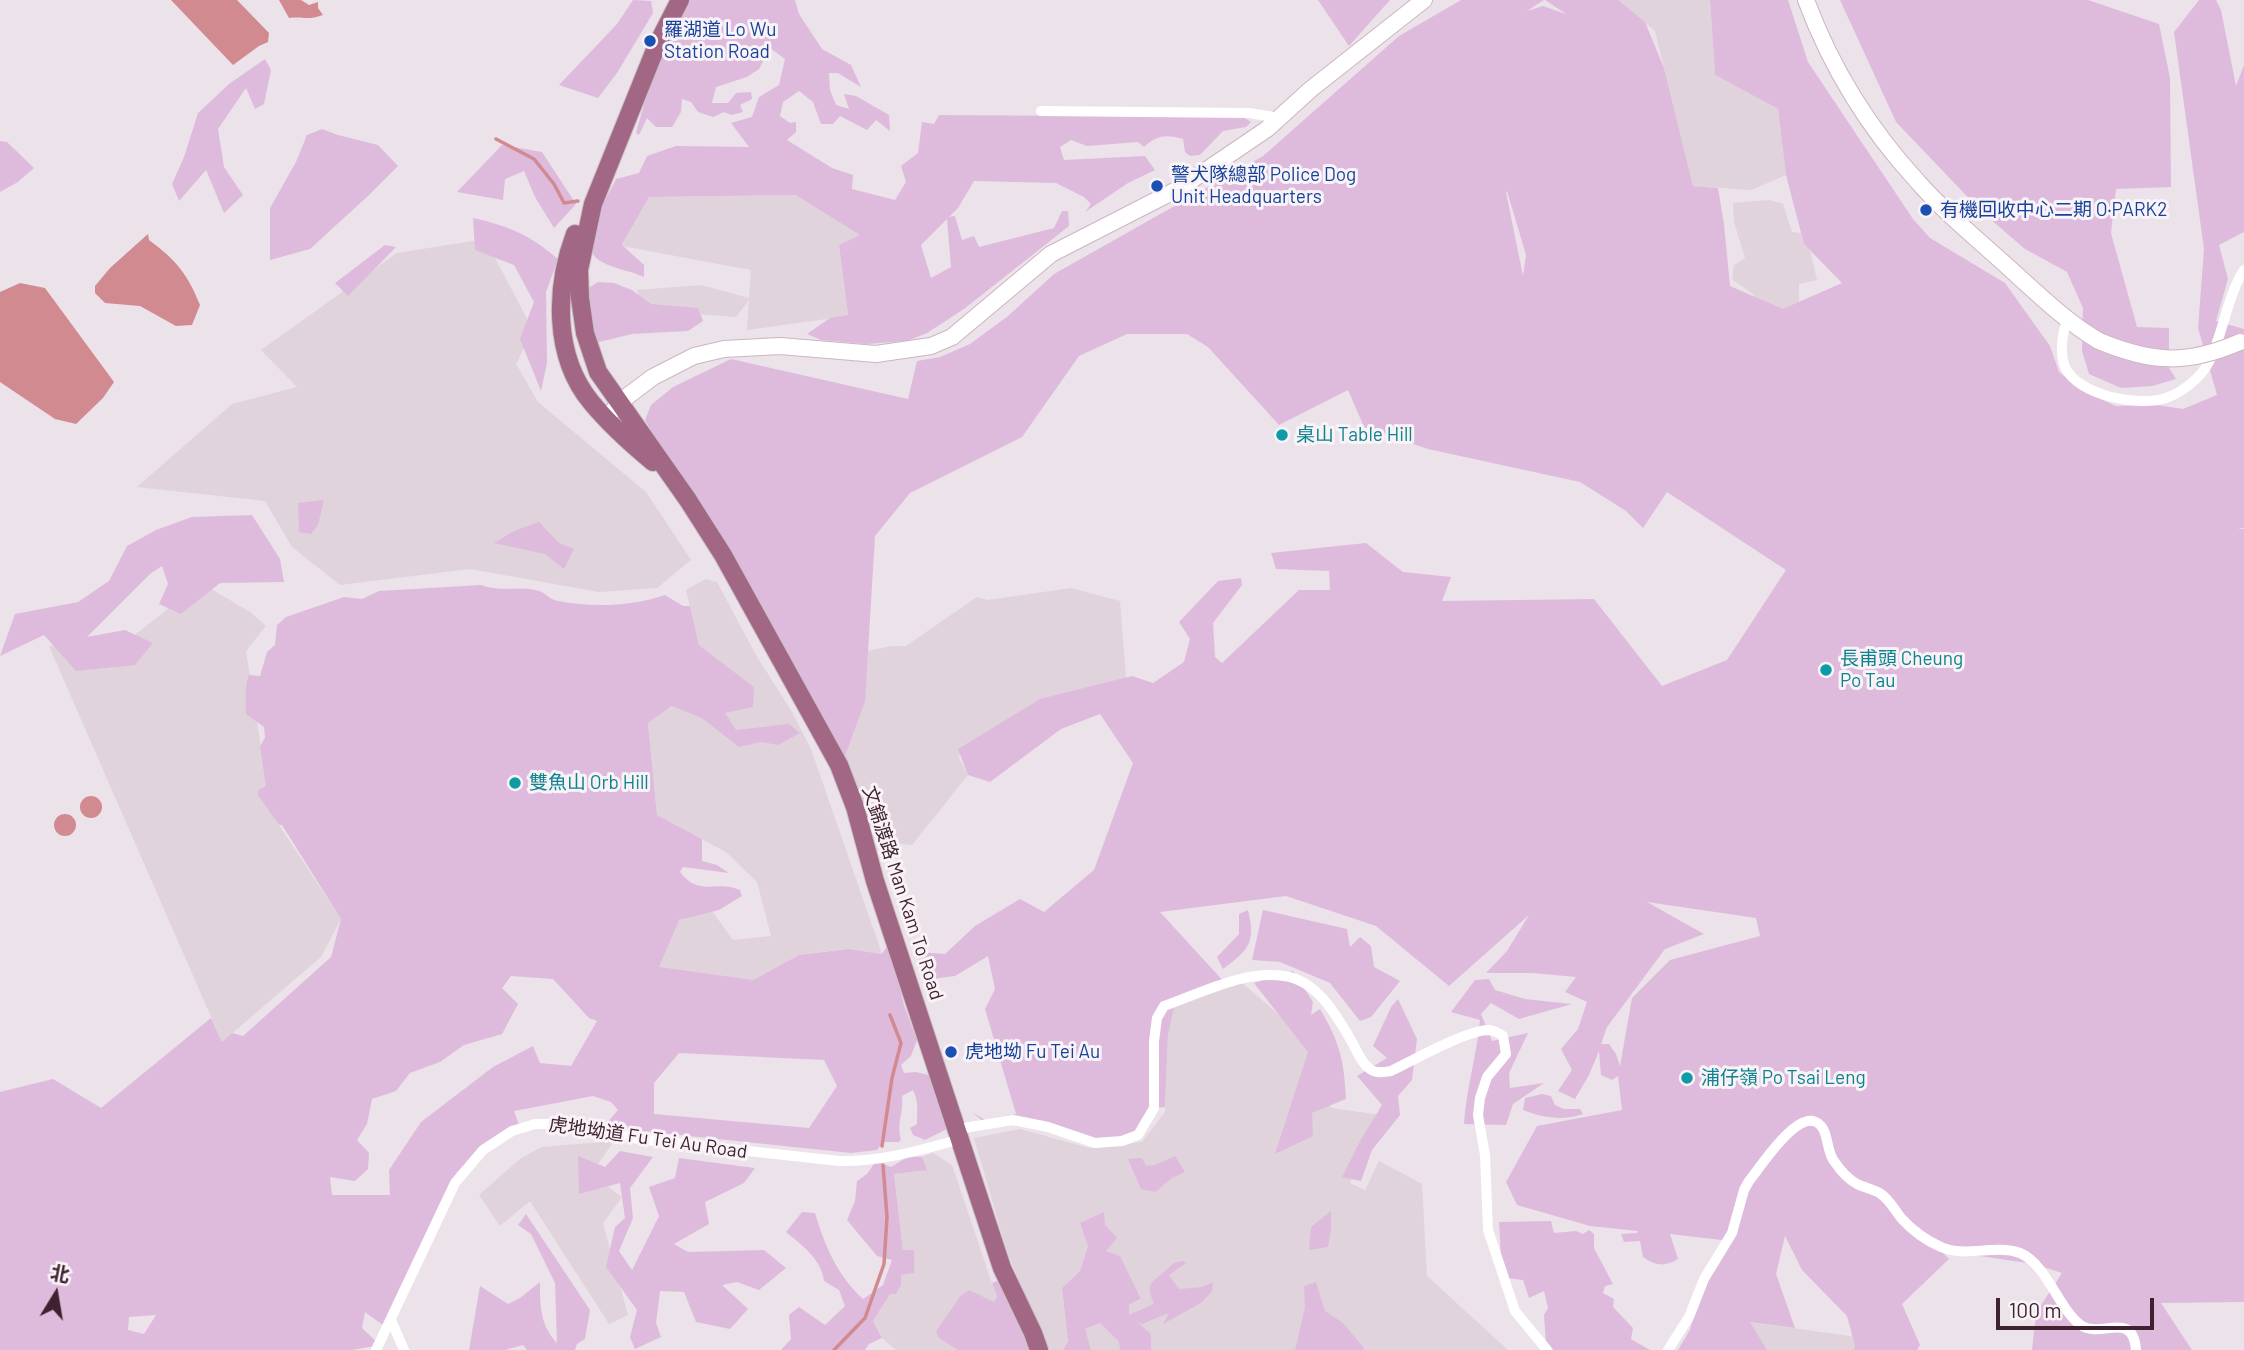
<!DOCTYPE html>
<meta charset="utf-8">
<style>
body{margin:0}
#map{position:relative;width:2244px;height:1350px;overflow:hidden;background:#ece2e9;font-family:Barlow,"Noto Sans SC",sans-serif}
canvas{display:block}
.north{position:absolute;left:21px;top:1259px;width:70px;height:70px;-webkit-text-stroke:5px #f9f3f7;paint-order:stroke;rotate:11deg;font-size:19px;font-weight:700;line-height:28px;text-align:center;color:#3e2230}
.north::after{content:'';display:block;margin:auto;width:24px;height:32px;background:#3e2230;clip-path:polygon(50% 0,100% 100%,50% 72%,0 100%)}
.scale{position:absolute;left:1996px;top:1298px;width:158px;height:32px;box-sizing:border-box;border:4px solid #3e2230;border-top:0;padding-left:9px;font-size:21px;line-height:24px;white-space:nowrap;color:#3e2230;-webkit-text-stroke:5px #f9f3f7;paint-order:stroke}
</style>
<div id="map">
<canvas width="2244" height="1350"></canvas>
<div class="north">北</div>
<div class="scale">100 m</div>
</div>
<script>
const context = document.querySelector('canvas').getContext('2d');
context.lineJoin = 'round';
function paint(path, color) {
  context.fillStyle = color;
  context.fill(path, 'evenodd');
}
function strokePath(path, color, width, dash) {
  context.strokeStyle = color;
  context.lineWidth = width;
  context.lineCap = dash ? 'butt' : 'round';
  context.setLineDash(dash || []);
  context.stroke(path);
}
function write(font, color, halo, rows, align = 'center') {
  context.font = font + ' Barlow,"Noto Sans SC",sans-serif';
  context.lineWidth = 6;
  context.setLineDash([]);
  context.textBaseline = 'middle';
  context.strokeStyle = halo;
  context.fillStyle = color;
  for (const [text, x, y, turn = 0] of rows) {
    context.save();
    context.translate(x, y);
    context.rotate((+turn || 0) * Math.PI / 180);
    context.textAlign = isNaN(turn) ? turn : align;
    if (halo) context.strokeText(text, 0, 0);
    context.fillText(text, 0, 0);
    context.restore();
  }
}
paint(new Path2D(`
 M1618 0H1710L1715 75 1778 109 1786 175 1751 190 1693 186 1655 31Z
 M800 195 861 235 839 245 848 316 747 330 749 300 736 317 643 310 637 290 701 285 749 298 751 270 622 246 649 197Z
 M1769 200 1783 204 1792 232 1801 233 1804 244 1810 250 1817 280 1799 284V313L1757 315 1754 295 1732 279 1734 265 1745 258 1734 222 1733 203Z
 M485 239 533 330 516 364 538 402 646 492 691 560 657 588 599 592 470 569 340 585 292 547 265 501 137 487 232 404 297 387 261 350 397 253Z
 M706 579 717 582 756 655 792 712 811 749 882 954 844 949 799 955 753 980 686 973 631 962 679 920 712 911 733 940 771 936 757 882 726 852 657 815 648 723 674 705 754 687 699 645 686 590Z
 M201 583 250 612 266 626 246 651 271 813 341 919 321 957 222 1042 49 646 118 648Z
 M1071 588 1120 601 1126 678 1036 707 958 756 968 775 912 845 881 842 869 835 828 713 833 658 892 646H906L977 597 988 600Z
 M1242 983 1329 1057 1319 1092 1332 1108 1380 1115 1350 1183 1365 1190 1379 1161 1422 1184 1427 1276 1508 1350H1151L1150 1334 1128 1316 1129 1305 1141 1300 1088 1246 1080 1271 1062 1288 1068 1341 1063 1350H1049L1007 1252 974 1138 1020 1129 1089 1148 1142 1142 1165 1112 1168 1035 1174 1007Z
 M614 1141 591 1174 622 1197 603 1223 628 1315 609 1324 530 1201 500 1226 479 1195 521 1158 542 1147Z
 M933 1153 952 1165 997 1298 994 1303 969 1291 958 1298 936 1331 959 1350H896L882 1338 873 1321 901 1275 914 1273 903 1250 894 1174 924 1170 922 1157Z
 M1749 1322 1857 1337 1854 1350H1767Z
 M1100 1323 1119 1342 1120 1350H1091L1082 1330Z`), '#e0d3dc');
paint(new Path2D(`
 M633 0 651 1 653 13 617 73 598 98 559 85 617 24Z
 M681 0H795L799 14 822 49 851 65 861 87 838 73H829L830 90 836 105 849 109 844 94 856 96 889 115 890 131 876 120 867 130 840 116 833 124H821L813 102 799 91 783 102 780 116 790 123 796 122V132L787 140 832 168 853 175 852 189 895 200 906 182 901 166 918 153 922 122 934 124 939 115 1243 117 1251 122 1246 127 1223 131 1200 155 1190 156 1185 152 1183 139C1168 134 1156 135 1144 147L1138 142 1087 146 1071 140 1060 147 1064 160 1145 156 1155 170 1128 183 1085 212 1091 204 1084 197 1056 183 974 181 958 208 949 217 955 216 962 240 974 236 979 247 1054 228 1062 211H1068L1069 226 964 309 927 333 907 341 866 344 821 340 807 334 830 318 848 315 839 245 860 235 796 195 649 197 622 245 644 265V277C631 271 615 269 602 262 573 247 607 199 616 179L639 173 647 156 676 146 749 147 731 123 752 117 759 97 779 85 785 59 770 48 759 69 747 77 716 87 712 103H728L736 93 751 92 752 99 740 105 743 112 732 115 724 112 713 117 698 112 691 102 682 99 681 112 672 127H656L647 118 639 135 636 133 649 86ZM947 219 951 267 931 278 921 245Z
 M1318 0H1390L1349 46Z
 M1461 0H1544L1527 11 1543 6 1566 14 1545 0H1618L1645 22 1664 68 1693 186 1718 188 1724 224 1730 286 1783 309 1842 283 1804 244 1786 175 1778 109 1715 75 1710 0H1788L1808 62 1913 219 1930 238 2005 283 2050 346 2059 372 2083 391 2116 406 2157 405 2183 409 2217 395 2198 328 2204 249 2174 32 2199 0H2216L2221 10 2236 86 2244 65V232L2219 245 2228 279 2216 321 2244 329V528L2237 529H2244V1302L2161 1303 2192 1350H2032L2036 1313 2062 1273 2034 1264 1953 1252 1930 1240 1949 1259 1902 1304 1920 1345 1917 1350H1854L1855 1346 1847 1316 1802 1270 1785 1236 1776 1274 1795 1328 1750 1322 1767 1350H1678L1690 1330 1704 1279 1722 1240 1670 1234 1678 1259C1664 1267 1656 1266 1643 1257L1640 1241 1624 1242 1621 1234 1637 1233 1638 1231 1590 1226 1517 1205 1506 1182 1537 1126 1622 1110 1618 1076 1612 1080 1601 1075 1599 1051 1589 1075 1575 1099 1558 1091 1572 1070 1561 1049 1578 1029 1587 1002 1565 992 1576 977 1533 973H1486L1507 951 1529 915 1449 986 1376 926 1286 896 1160 912 1226 984 1174 1008 1168 1035 1165 1107 1154 1108 1133 1137 1098 1142 1012 1118 985 1123 972 1112 985 1120 1016 1114 985 1009 995 989 988 956 955 976 924 980 917 952 945 954 975 926 1020 899 1044 912 1094 870 1133 763 1100 714 1061 729 990 782 968 775 958 749 1040 699 1132 676 1153 683 1184 662 1190 639 1179 622 1218 581 1241 578 1242 585 1213 623 1215 657 1222 663 1299 590H1330L1329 571 1276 569 1271 553 1366 543 1403 572 1451 577 1442 601 1594 599 1662 686 1727 660 1786 570 1667 492 1643 528 1626 511 1580 482 1428 449 1364 427 1348 390 1279 425 1208 347 1187 334H1127L1079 356 1022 437 910 493 875 536 865 701 845 756 728 546 705 509 672 468 645 420 651 405 673 387 731 359 908 399 917 361 940 357 970 344 1008 316 1054 274 1263 156 1399 36ZM1507 191 1526 255 1523 276 1506 192ZM1647 902 1756 918 1760 936 1670 960 1632 998 1620 1066 1616 1054 1609 1044H1601L1607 1027 1665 949 1704 934Z
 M1840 0H2088L2159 24 2170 78 2171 187 2116 189 2111 233 2137 327 2169 328V368L2176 379 2152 386 2121 388 2089 374 2082 351 2083 308 2067 272 2025 249 1982 212 1896 122Z
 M265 59 271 70 264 104 255 109 246 88 218 129 224 167 243 195 224 213 206 170 179 201 172 184 184 157 198 113 229 84Z
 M322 129 338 135 378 145 398 166 368 196 310 249 270 260V208L296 162 307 135Z
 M0 141 7 142 34 168 18 182 0 192Z
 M502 145 542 152 576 204 554 228 535 197 524 171 505 179 503 200 457 192Z
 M473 218C509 226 530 235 558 259L546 292 547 363 541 391 520 339 534 302 514 265 475 250Z
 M385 245 396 247 348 296 335 283Z
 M598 282 614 283 632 290 651 304 698 308 703 321 688 331 632 334 595 343 584 291Z
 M324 500 318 525 311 534 299 532 298 503Z
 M252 515 280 559 284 582 220 583 181 614 159 604 168 584 162 566 150 574 87 637 125 630 153 643 135 665 76 671 44 635 0 656 15 614 78 602 109 581 127 546 156 530 192 517Z
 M539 522 559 543 574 549 564 569 545 554 494 543 514 531Z
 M481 585C503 593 519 585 539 591 546 593 550 600 558 601 592 608 633 606 665 595L683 606H690L699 645 754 687 753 707 725 713 736 730 789 724 800 733 778 745 761 742 739 747 702 718 672 706 648 723 657 815 702 839V861L717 865 729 873 683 867 680 872C700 898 716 879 740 890L742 896 719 910 679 920 659 967 753 980 799 955 848 949 882 954 889 943 904 1005 917 1040 911 1056 901 1065 904 1073 916 1072 933 1076 951 1127 925 1140 913 1135 910 1128 917 1124C917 1112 919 1101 913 1090L902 1096C904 1112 896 1124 901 1139L899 1142H883L877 1150 851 1153 641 1131 606 1124 618 1110 611 1102 593 1096 514 1111 520 1128 495 1137 457 1172 391 1331 365 1312 362 1328 380 1345 352 1350H0V1092L53 1079 101 1108 211 1018 222 1042 232 1033 243 1036 331 957 341 919 282 825H279L258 795V790L266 786 260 746 265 738 264 727 246 714C246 701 244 687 249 675L260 676 267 652 275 645 277 625 286 617 344 597 362 599 379 591ZM511 976 553 979 589 1018 597 1021 571 1066 540 1063 533 1046 493 1067 421 1122 389 1170 390 1195H332L330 1177 355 1181 368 1169 369 1153 357 1140 367 1124 372 1099 396 1091 410 1073 440 1062 464 1045 502 1034 518 1004 502 988ZM679 1053 824 1060 837 1086 809 1128 654 1114V1083ZM156 1315 144 1334 128 1330 129 1317Z
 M1248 910C1256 942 1249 950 1223 969L1217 957 1239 934V914Z
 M1263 910 1347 929 1350 947 1360 937 1371 946 1374 967 1400 981 1371 1017 1360 1021 1330 983 1280 962 1252 960Z
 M1293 971 1313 1002 1311 1015 1320 1009C1340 1043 1344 1060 1346 1099L1312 1113 1313 1136 1275 1154 1308 1052 1254 983Z
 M1489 979 1495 990 1525 999 1572 1004 1519 1019 1491 1003 1481 1014 1492 1041 1528 1033 1509 1073 1510 1088 1544 1083 1513 1104 1506 1125 1464 1124C1466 1089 1477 1055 1480 1020L1451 1012 1475 980Z
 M1398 999 1417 1039 1412 1080 1398 1096 1400 1115 1372 1150 1361 1181 1342 1177 1360 1141 1382 1105 1357 1076 1387 1058 1373 1046 1391 1007Z
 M1542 1094 1551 1096 1555 1105 1564 1109H1580L1583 1114C1563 1121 1543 1118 1523 1110L1525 1098Z
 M620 1151 653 1157 630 1188 633 1218 619 1251 632 1270 659 1216 649 1187 675 1178 679 1158 755 1168 744 1183 705 1202 709 1224 674 1244 688 1252 764 1250 786 1268 759 1290 737 1282 722 1285 748 1309 730 1329 696 1322 684 1292 660 1291 656 1323 661 1337 635 1349 630 1337 637 1310 606 1267 615 1227 625 1218 620 1183 579 1194 578 1156 605 1167Z
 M909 1156 922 1157 927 1170 894 1174 903 1250H914V1273L901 1275V1285L896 1294H890L873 1321 882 1338 869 1344 865 1350H781L791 1339 789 1315 799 1307 825 1325 845 1306 839 1290 824 1281C822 1260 802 1245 786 1232L802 1212 815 1213C825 1246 837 1275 863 1299L883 1285 892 1260 877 1256 847 1220 855 1201 857 1181 867 1174 876 1161 891 1167Z
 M1175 1156 1185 1172 1172 1178 1155 1192 1141 1189 1128 1159 1142 1158 1146 1166 1155 1165Z
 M1331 1211V1229L1328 1247 1309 1250 1311 1227Z
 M1104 1212 1105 1225 1117 1238 1106 1251 1120 1256 1141 1299 1129 1305V1315L1154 1304C1146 1283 1149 1285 1164 1272 1172 1265 1173 1262 1183 1261L1186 1263 1169 1275 1179 1289 1202 1287 1213 1282 1212 1291 1201 1303 1163 1324 1169 1313 1142 1324 1135 1320 1151 1334V1350H1120L1119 1342 1100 1323 1085 1329 1091 1350H1063L1068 1341 1062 1288 1080 1271 1088 1246 1080 1223Z
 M526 1214 590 1310 585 1339 577 1344 575 1350H527L523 1345 505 1350H469L480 1286 508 1304 520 1298 540 1282C540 1306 540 1325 557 1343L555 1283 531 1234 518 1225Z
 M1551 1221 1554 1233 1576 1231 1583 1234 1589 1230 1594 1234V1248L1613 1284 1605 1286 1603 1293 1614 1299 1613 1307 1633 1328 1631 1339 1650 1350H1554L1546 1342 1544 1315 1548 1308 1544 1291 1529 1298 1523 1280 1506 1278 1501 1256 1499 1222Z
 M1004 1278 1030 1350H958L939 1338 936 1331 960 1296 969 1290 994 1302 997 1297 992 1283Z
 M1316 1282 1325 1311 1343 1323 1364 1348 1363 1350H1295L1305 1308 1304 1286Z`), '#debbdd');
paint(new Path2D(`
 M171 0H237L269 33 268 42 259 46 233 65Z
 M279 0H301L309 5 318 2V8L323 15C306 21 305 16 289 18Z
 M148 234 149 240C176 260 187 273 200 305L192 325 176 326 140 306 105 303 95 293V286L110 268Z
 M20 283 45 288 114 382 103 398 76 424 55 419 0 382V292Z
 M80 807a11 11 0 1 1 22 0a11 11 0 1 1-22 0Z
 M54 825a11 11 0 1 1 22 0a11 11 0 1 1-22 0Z`), '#d28a91');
strokePath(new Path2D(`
 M496 139 534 159 554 184 564 203 578 201
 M882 1146 892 1078 901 1043 890 1015
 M834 1350 865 1318 884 1264 887 1217 883 1165`), '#d28a91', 3.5);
const secondary = new Path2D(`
 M1806 0C1831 67 1870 130 1918 182 1945 213 1977 239 2008 267 2037 293 2065 321 2099 341
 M605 418 629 395 653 377 694 356 724 349 780 346 876 354 931 346 952 337 1051 254 1180 188 1267 129 1311 89 1424 0`);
const primary = new Path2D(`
 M680 0 657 45 593 204 579 270 580 298 585 333 598 372 688 500 723 555 839 765 855 807 875 881 1002 1268 1033 1333 1039 1350
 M575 234C555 287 553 356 591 402 610 425 630 443 653 462`);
strokePath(secondary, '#ccb5c3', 18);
strokePath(primary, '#c9c1c5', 20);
strokePath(new Path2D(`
 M1041 111 1249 113 1279 118
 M2067 320C2062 335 2059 351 2065 367 2078 396 2139 407 2166 398 2178 394 2189 386 2198 377 2221 355 2224 300 2244 270
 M958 1129 1013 1120 1048 1127 1095 1143 1122 1141 1138 1135 1154 1108V1041L1157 1018 1164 1006C1201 993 1244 970 1284 976 1317 980 1337 1016 1352 1042 1357 1051 1361 1063 1370 1069 1376 1074 1384 1072 1391 1071 1414 1060 1465 1031 1488 1030 1495 1030 1498 1033 1503 1036L1506 1054 1487 1077 1480 1098 1478 1115 1485 1155 1488 1230 1515 1311 1547 1350
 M391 1320 404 1350
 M376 1350 455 1183 483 1150 512 1131 535 1124H564L639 1139 839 1161C881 1162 921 1150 961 1139
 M1668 1350 1689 1317 1704 1279 1732 1233 1744 1190 1749 1181C1761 1166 1793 1117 1813 1121 1830 1125 1825 1150 1834 1161 1840 1170 1848 1179 1857 1184 1865 1188 1874 1189 1881 1194 1890 1200 1895 1211 1902 1219 1913 1231 1925 1240 1941 1247 1966 1258 1994 1244 2020 1253 2047 1264 2060 1312 2082 1326 2102 1338 2133 1310 2136 1350`), '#fff', 10);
strokePath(secondary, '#fff', 16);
strokePath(primary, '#a26785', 18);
const secondaryBridge = new Path2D(`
 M2099 341C2152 363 2187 365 2240 342`);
strokePath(secondaryBridge, '#ccb5c3', 18, []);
strokePath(secondaryBridge, '#fff', 16);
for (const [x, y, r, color] of [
 [650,41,7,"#1a4fb4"],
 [1157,186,7,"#1a4fb4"],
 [1926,210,7,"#1a4fb4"],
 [1282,435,7,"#0f9aa8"],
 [1826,670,7,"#0f9aa8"],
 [515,783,7,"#0f9aa8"],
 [951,1052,7,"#1a4fb4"],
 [1687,1078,7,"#0f9aa8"]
]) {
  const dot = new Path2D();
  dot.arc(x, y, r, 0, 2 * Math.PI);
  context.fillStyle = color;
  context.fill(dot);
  strokePath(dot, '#f9f3f7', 2.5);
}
write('19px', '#164399', '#f9f3f7', [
 ["羅湖道 Lo Wu",664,30],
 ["Station Road",664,52],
 ["警犬隊總部 Police Dog",1171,175],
 ["Unit Headquarters",1171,197],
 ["有機回收中心二期 O·PARK2",1940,210],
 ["虎地坳 Fu Tei Au",965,1052]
], 'left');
write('19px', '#0d838f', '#f9f3f7', [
 ["桌山 Table Hill",1296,435],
 ["長甫頭 Cheung",1840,659],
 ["Po Tau",1840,681],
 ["雙魚山 Orb Hill",529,783],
 ["浦仔嶺 Po Tsai Leng",1701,1078]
], 'left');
write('19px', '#3e2230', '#f9f3f7', [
 ["文錦渡路 Man Kam To Road",903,893,72],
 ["虎地坳道 Fu Tei Au Road",648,1138,8]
]);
</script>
